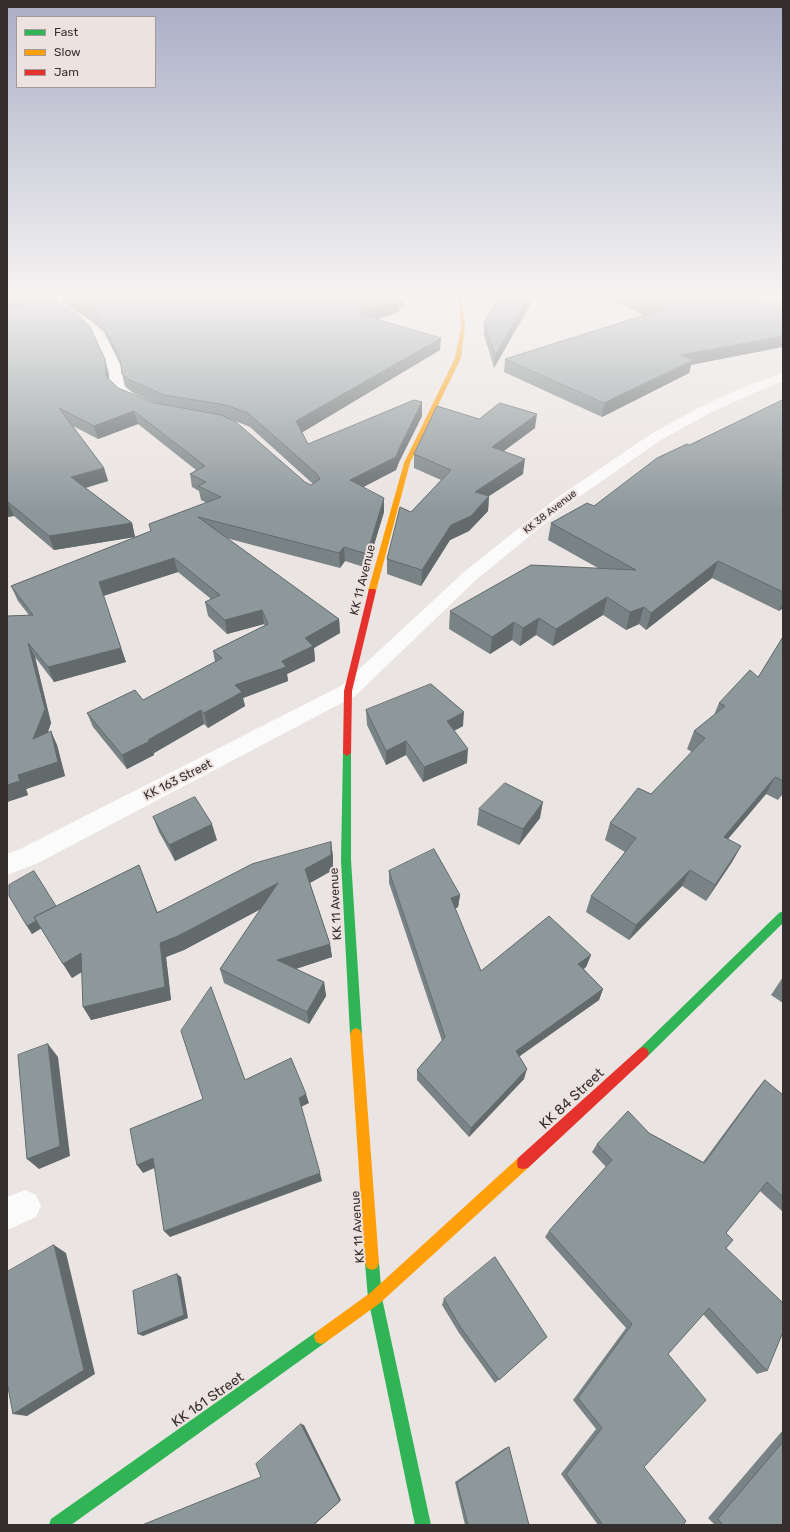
<!DOCTYPE html>
<style>
body{margin:0}
#map{position:relative;width:790px;height:1532px;overflow:hidden;background:#eae4e2;font-family:Rubik,sans-serif}
canvas{display:block}
.frame{position:absolute;inset:0;border:8px solid #35302f;pointer-events:none}
.legend{position:absolute;left:16px;top:16px;width:140px;height:72px;box-sizing:border-box;background:#ede2df;border:1px solid #a39b99;margin:0;padding:5px 7px;list-style:none;font-size:12px;color:#35302f}
.legend li{display:flex;align-items:center;gap:8px;height:20px}
.legend b{width:20px;border:1px solid #a39b99}
</style>
<div id="map">
<canvas width="790" height="1532"></canvas>
<div class="frame"></div>
<ul class="legend">
<li><b style="height:5px;background:#30b455"></b>Fast</li>
<li><b style="height:5px;background:#ff9f0a"></b>Slow</li>
<li><b style="height:5px;background:#e5322d"></b>Jam</li>
</ul>
</div>
<script>
const context = document.querySelector('canvas').getContext('2d');
context.lineJoin = 'round';
function paint(path, color) {
  context.fillStyle = color;
  context.fill(path, 'evenodd');
}
function strokePath(path, color, width, dash) {
  context.strokeStyle = color;
  context.lineWidth = width;
  context.lineCap = dash ? 'butt' : 'round';
  context.setLineDash(dash || []);
  context.stroke(path);
}
function write(font, color, halo, rows, align = 'center') {
  context.font = font + ' Rubik,sans-serif';
  context.lineWidth = 4;
  context.setLineDash([]);
  context.textBaseline = 'middle';
  context.strokeStyle = halo;
  context.fillStyle = color;
  for (const [text, x, y, turn = 0] of rows) {
    context.save();
    context.translate(x, y);
    context.rotate((+turn || 0) * Math.PI / 180);
    context.textAlign = isNaN(turn) ? turn : align;
    if (halo) context.strokeText(text, 0, 0);
    context.fillText(text, 0, 0);
    context.restore();
  }
}
paint(new Path2D(`
 M65 308C90 314 115 345 122 369 124 375 122 381 124 387 131 394 145 397 150 403L148 406 143 407 132 404 122 399 114 393 110 386V372L106 359 98 344 86 331 61 313 59 311 61 309Z
 M783 373V381L756 392 710 413 661 440 570 503 476 580 355 696 38 863 7 875V854L20 849 341 686 464 572 558 497 651 434 700 407 746 386Z
 M25 1190 36 1195 41 1206 36 1217 7 1230V1197Z`), '#fcfbfb');
paint(new Path2D(`
 M347 750 351 753V860L362 1034 360 1038 356 1040 352 1038 350 1034 341 860 343 753Z
 M783 911V923L647 1057 643 1059 639 1057 637 1053 639 1049 779 913Z
 M372 1256 377 1258 379 1263 382 1298 431 1525H415L368 1298 365 1263 367 1258Z
 M321 1330 326 1332 328 1337 326 1342 71 1525H49L51 1519 316 1332Z`), '#30b455');
paint(new Path2D(`
 M458 296H462L465 327 461 358 410 463 376 591 375 593H369L368 591 404 463 455 358 461 327Z
 M356 1028 360 1030 362 1034 379 1263 377 1268 372 1270 367 1268 365 1263 350 1034 352 1030Z
 M523 1157 528 1158 529 1163 528 1168 380 1303 326 1342 321 1344 316 1342 314 1337 316 1332 370 1293 518 1158Z`), '#ff9f0a');
paint(new Path2D(`
 M369 589H375L376 591 352 691 351 753 347 756 343 753 344 691Z
 M643 1047 647 1049 649 1053 647 1057 528 1168 523 1169 518 1168 517 1163 518 1158 639 1049Z`), '#e5322d');
paint(new Path2D(`
 M7 296H53L49 298 108 371 109 379 118 388 155 403 159 404 133 393 125 386 122 374 121 366 104 332 90 320 62 303 60 296H404V307L399 309V312L377 319 440 350 302 432 308 444 422 402V416L399 462 396 470 363 487 384 512 367 568 345 561 340 568 226 538 339 619 340 633 314 648 315 661 287 674 288 681 243 698 245 706 208 728 204 724 154 753V755L127 769 93 727 87 713 143 700 215 662 213 651 265 626 264 624 227 634 208 616 205 602 211 599 178 572 103 596 126 662 54 682 35 657 51 723 48 732 57 745 65 776 26 789 28 795 7 802V616L29 615 18 601 11 586 151 531 207 503 201 500 199 491 192 487 190 474 196 470 138 424 98 439 73 426 104 468 108 481 86 488 132 523 135 537 54 550 14 516 7 517ZM230 419 250 427 313 484 311 485 305 482Z
 M502 296H535L494 368 484 335V322Z
 M606 296H760L691 365 689 373 602 417 504 372 505 359 645 316Z
 M783 400V608L779 611 712 578 646 630 639 624 626 630 603 615 553 646 536 635 520 646 512 640 490 654 449 629 450 611 598 568 548 540 551 523 594 506 689 445Z
 M479 419 535 428 504 451 523 474 489 496 488 511 469 531 450 540 421 586 387 574V559L411 512 441 480 414 468V454Z
 M783 637V793L778 800 766 794 728 839 741 846 732 862 706 901 682 886 629 940 586 912 591 896 625 852 605 840 610 823 651 794 692 752 687 749 694 731 714 715 719 703 758 677Z
 M366 710 463 726 454 731 467 763 423 782 406 755 386 765 367 725Z
 M479 809 540 818 519 845 477 825Z
 M153 817 217 840 175 861 159 832Z
 M331 842 333 857V870L310 883 330 944 332 957 296 969 324 982 326 996 309 1024 224 983 220 969 261 909 184 950 166 957 171 1000 91 1020 82 972 72 978 41 928 32 934 27 926 56 906 139 865 157 912Z
 M389 871 460 895 458 907 455 909 481 971 591 955 586 967 584 969 603 989 599 1000 519 1056 524 1079 469 1137 417 1080V1070L442 1041 389 883Z
 M783 977V1003L771 995Z
 M765 1080 783 1143V1212L760 1191 726 1233V1248L767 1371 757 1374 703 1314 668 1354 644 1467 683 1525H598L561 1474 596 1429 573 1400 626 1328 545 1237 549 1231 606 1167 592 1152 597 1144 649 1133 703 1162 757 1089Z
 M444 1299 547 1337 495 1383 459 1333 442 1305Z
 M783 1430V1525H715L708 1518Z
 M509 1447 529 1525H465L455 1482 505 1448Z`), '#798385');
paint(new Path2D(`
 M23 296H53L47 300 7 315V301Z
 M404 296V307L399 309V312L358 326V314L395 298Z
 M529 296H535L494 368 495 355Z
 M783 336V347L691 365 689 373 602 417 604 403 681 355Z
 M441 338 440 350 298 435 296 421Z
 M105 359 108 371 110 389 106 376Z
 M422 402V416L399 462 396 470 350 494V480L399 449Z
 M134 411 138 424 98 439 94 426Z
 M537 414 535 428 490 461 492 447Z
 M525 459 523 474 489 496 488 511 469 531 450 540 421 586 422 570 451 525 475 492Z
 M104 468 108 481 76 490 71 477Z
 M384 498V512L367 568V554Z
 M7 502H8L14 516 7 517Z
 M132 523 135 537 54 550 49 536Z
 M344 547 345 561 340 568 339 553Z
 M174 558 178 572 103 596 99 582Z
 M718 561 712 578 646 630 651 613Z
 M607 597 603 615 553 646 556 629Z
 M783 602V608L779 611Z
 M644 607 639 624 626 630 630 612Z
 M262 610 264 624 227 634 225 620Z
 M539 618 536 635 520 646 523 628Z
 M339 619 340 633 314 648 315 661 287 674 288 681 243 698 245 706 208 728 204 713 235 685 282 661 305 638Z
 M514 622 512 640 490 654 492 637Z
 M28 643 35 657 51 723 40 754 33 739Z
 M121 648 126 662 54 682 48 667Z
 M201 710 204 724 154 753V755L127 769 122 755Z
 M464 712 463 726 446 735 447 721Z
 M51 731 57 745 65 776 26 789 28 795 7 802V785L18 775Z
 M406 741V755L386 765V751Z
 M468 749 467 763 423 782 424 767Z
 M775 777 766 794 716 853 724 837Z
 M783 791V793L778 800Z
 M543 802 540 818 519 845 523 829Z
 M212 824 217 840 175 861 169 845Z
 M331 842 333 857V870L308 884 305 869Z
 M741 846 732 862 706 901 715 885Z
 M139 865 145 880 163 927 157 913Z
 M690 870 682 886 629 940 636 925Z
 M278 883 281 898 184 950 166 957 171 1000 91 1020 83 1007 160 943Z
 M460 895 458 907 449 911 451 898Z
 M57 908 62 916 32 934 27 926Z
 M330 944 332 957 280 974 277 960Z
 M81 953 89 967 72 978 63 964Z
 M591 955 586 967 574 975 578 964Z
 M324 982 326 996 309 1024 307 1012Z
 M603 989 599 1000 513 1061 516 1051Z
 M48 1044 58 1057 70 1156 39 1169 27 1159Z
 M527 1069 524 1079 469 1137 471 1128Z
 M306 1094 309 1103 301 1107 299 1098Z
 M153 1158 159 1166 143 1173 137 1165Z
 M320 1173 322 1181 170 1237 164 1231Z
 M54 1245 66 1253 95 1374 27 1416 13 1414Z
 M177 1274 181 1277 188 1318 143 1336 138 1334Z
 M301 1424 304 1425 341 1500 314 1525H313Z`), '#636a6c');
const building = new Path2D(`
 M7 296H23L7 301Z
 M67 296H403L395 298 399 300 358 314 441 338 296 421 308 444 414 400 422 402 399 449 396 457 350 480 384 498 367 554 344 547 339 553 198 517 339 619 305 638 313 646 282 661 286 667 235 685 242 692 204 713 201 710 148 740 150 741 122 755 87 713 135 690 143 700 222 658 213 651 268 624 262 610 225 620 205 602 220 595 174 558 99 582 121 648 48 667 28 643 45 709 33 739 51 731 58 762 18 775 20 781 7 785V616L33 615 11 586 151 531 149 524 221 497 198 486 206 482 190 474 205 466 134 411 94 426 59 408 104 468 71 477 132 523 49 536 8 502H7V311L47 297 77 314 90 327 105 359 106 376 118 388 155 403 221 415 236 422 305 482 311 485 320 479 317 474 248 413 226 405 164 395 130 380 122 374 120 358 101 320 87 308Z
 M502 296H529L495 355 484 322Z
 M632 296H760L762 303 783 300V336L681 355 693 360 604 403 505 359 661 310Z
 M783 400V592L718 561 651 613 644 607 630 612 607 597 556 629 539 618 523 628 514 622 492 637 450 611 531 565 636 570 551 523 587 503 594 506 657 458 687 444 689 445Z
 M500 403 537 414 492 447 525 459 475 492 489 496 471 516 451 525 422 570 387 559 400 507 411 512 451 470 414 454 437 406 479 419Z
 M783 637V781L775 777 724 837 741 846 715 885 690 870 636 925 591 896 636 838 610 823 638 788 651 794 705 738 694 731 725 706 719 703 750 670 758 677Z
 M431 684 464 712 447 721 468 749 424 767 406 741 386 751 366 710Z
 M505 783 543 802 523 829 479 809Z
 M195 797 212 824 169 845 153 817Z
 M331 842V855L305 869 330 944 277 960 324 982 307 1012 220 969 278 883 178 936 160 943 165 987 83 1007 81 953 63 964 34 917 139 865 157 913 252 864Z
 M434 849 460 895 451 898 481 971 549 916 591 955 578 964 603 989 516 1051 527 1069 471 1128 417 1070 445 1037 389 871Z
 M34 871 56 906 34 917 36 921 27 926 9 896V885Z
 M211 987 245 1080 291 1058 306 1094 299 1098 320 1173 164 1231 153 1158 137 1165 130 1129 203 1099 181 1031Z
 M48 1044 60 1146 27 1159 18 1055Z
 M765 1080 783 1095V1142L782 1143H783V1197L767 1182 726 1233 733 1240 726 1248 783 1303V1332L767 1371 709 1308 668 1354 706 1400 644 1467 686 1521 683 1525H603L566 1474 602 1428 578 1398 632 1324 549 1231 612 1160 597 1144 628 1111 649 1133 704 1163Z
 M54 1245 84 1370 13 1414 7 1382V1272Z
 M495 1257 547 1337 499 1380 461 1328 444 1299Z
 M177 1274 184 1315 138 1334 133 1291Z
 M301 1424 340 1501 313 1525H142L261 1477 256 1464Z
 M783 1442V1525H723L718 1519Z
 M509 1447 529 1525H468L457 1483Z`);
paint(building, '#8d989b');
strokePath(building, '#636a6c', 1);
const sky = context.createLinearGradient(0, 0, 0, 510);
sky.addColorStop(0, '#a9aec6');
sky.addColorStop(0.58, '#f6f3f2');
sky.addColorStop(1, '#f6f3f200');
context.fillStyle = sky;
context.fillRect(0, 0, 790, 510);
write('10px', '#35302f', '#ede2df', [
 ["KK 38 Avenue",550,512,-38]
]);
write('12px', '#35302f', '#ede2df', [
 ["KK 11 Avenue",363,580,-76],
 ["KK 163 Street",178,780,-27],
 ["KK 11 Avenue",336,904,-93],
 ["KK 11 Avenue",358,1227,-94]
]);
write('14px', '#35302f', '#ede2df', [
 ["KK 84 Street",572,1099,-43],
 ["KK 161 Street",208,1400,-35]
]);
</script>
